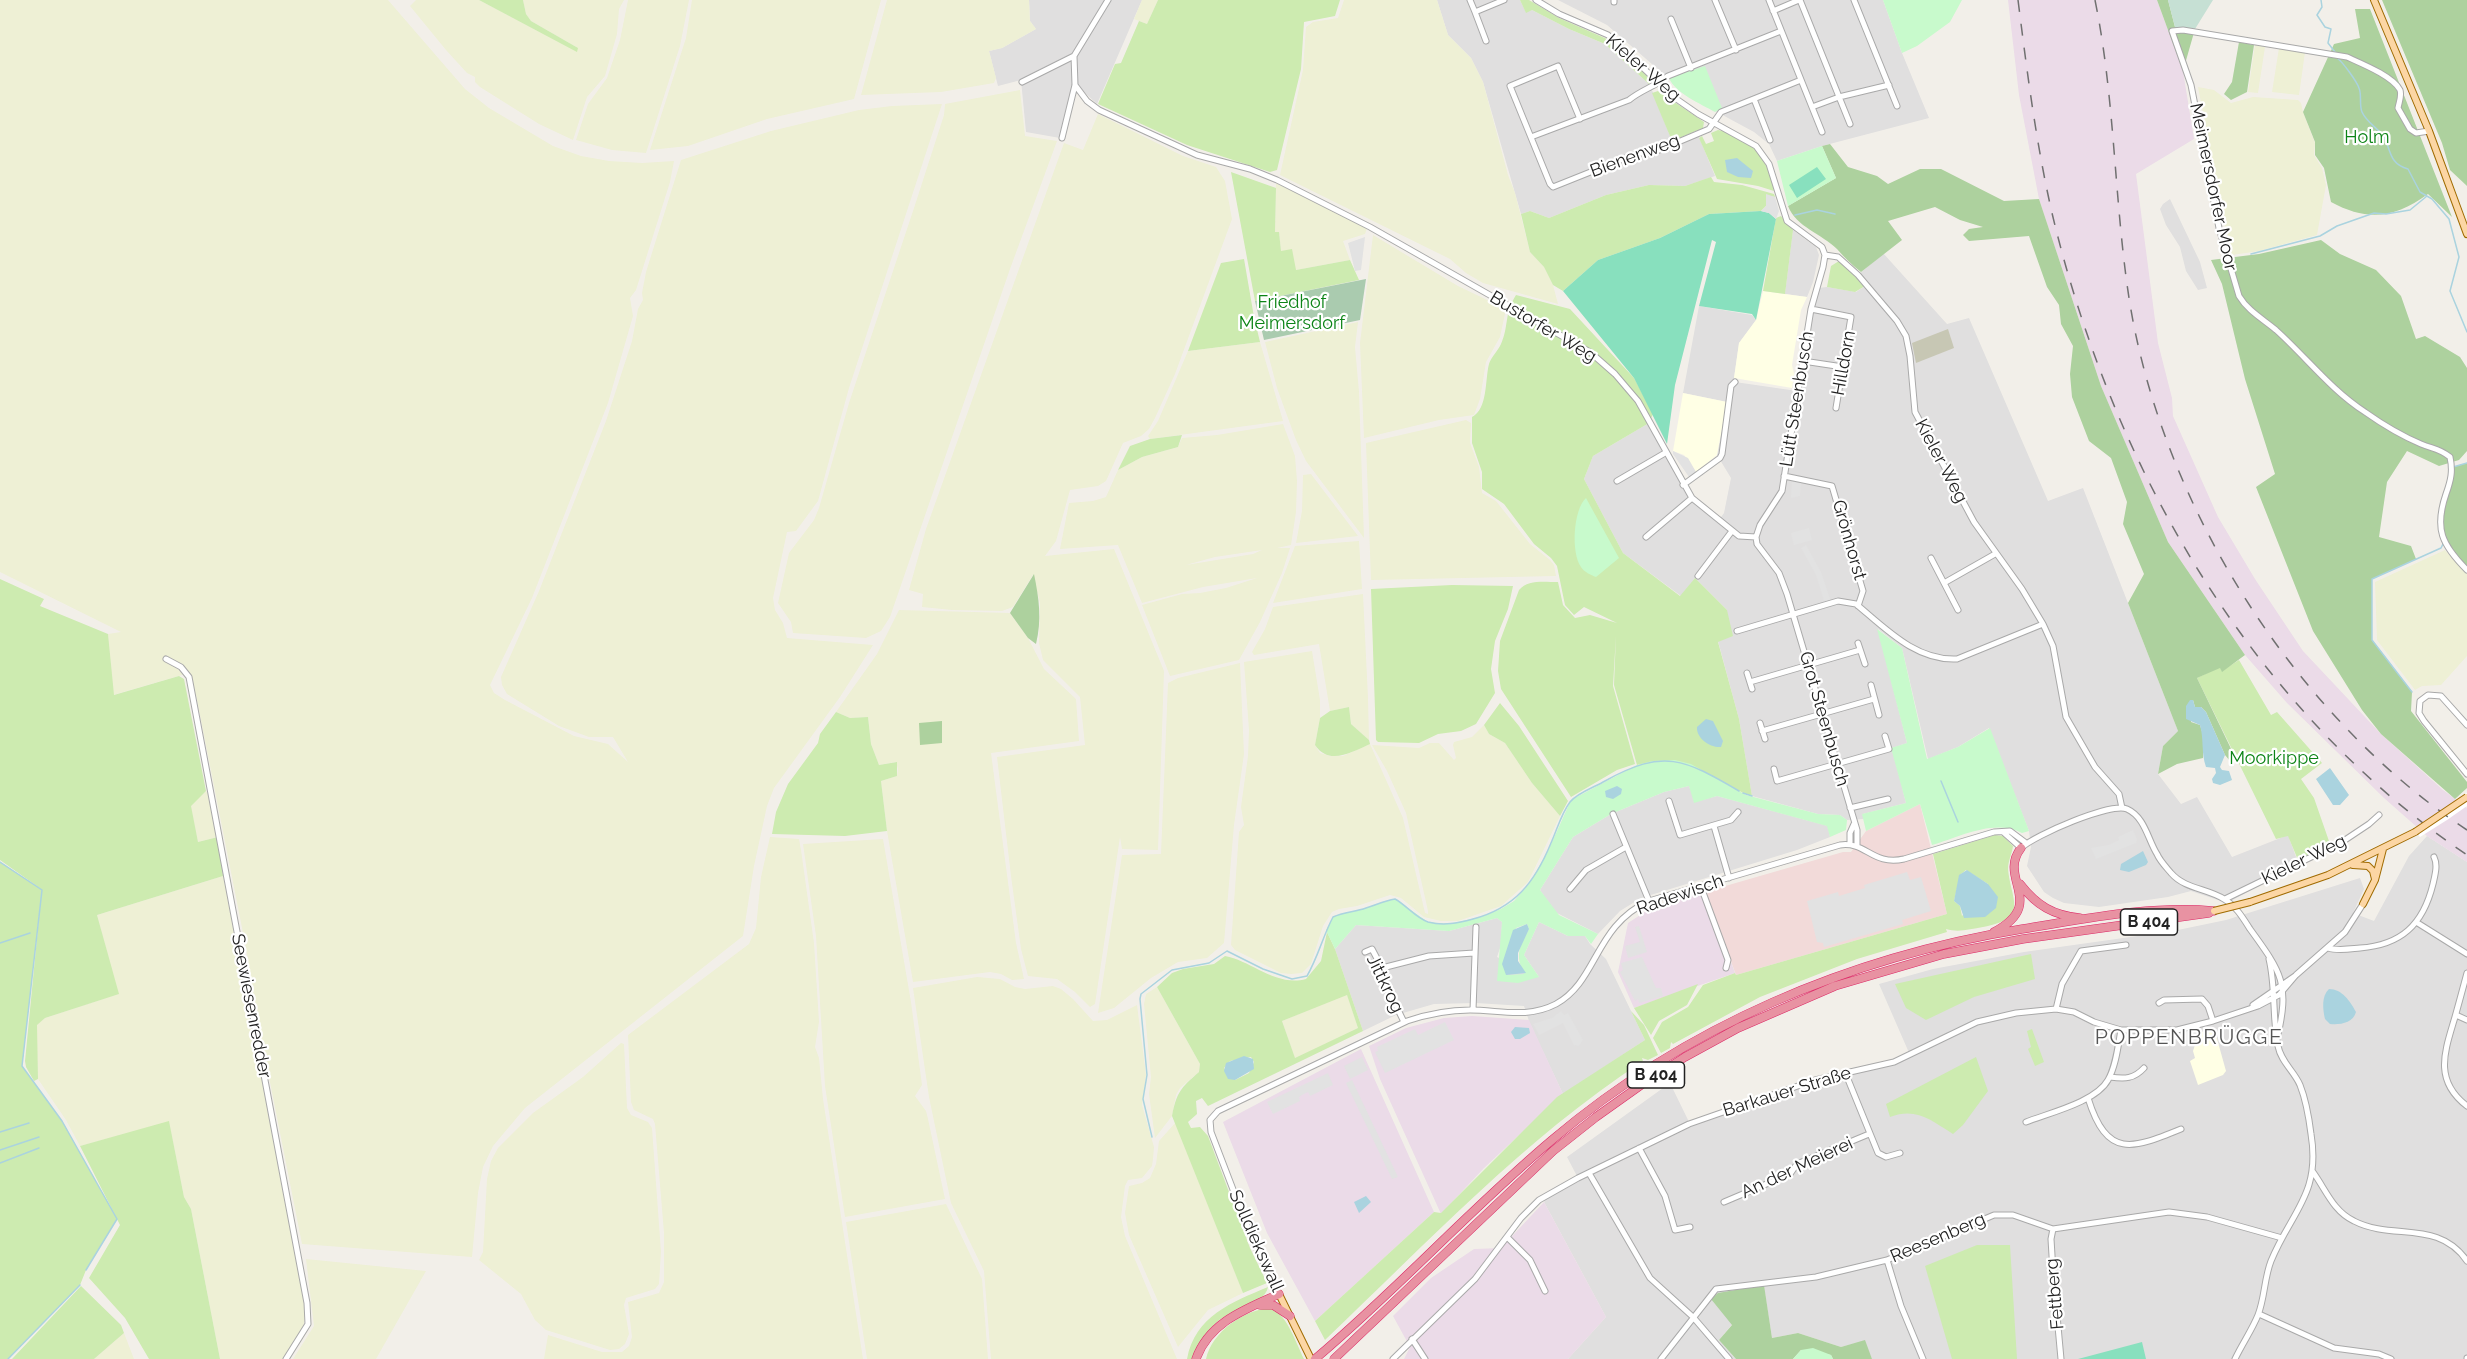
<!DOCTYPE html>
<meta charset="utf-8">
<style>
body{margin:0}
canvas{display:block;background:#f2efe9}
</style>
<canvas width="2467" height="1359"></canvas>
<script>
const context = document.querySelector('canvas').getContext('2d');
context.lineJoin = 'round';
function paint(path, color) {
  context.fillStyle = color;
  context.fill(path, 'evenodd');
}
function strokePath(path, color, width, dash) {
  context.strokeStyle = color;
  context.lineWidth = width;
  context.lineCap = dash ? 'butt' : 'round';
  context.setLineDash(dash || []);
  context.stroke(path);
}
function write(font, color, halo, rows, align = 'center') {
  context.font = font + ' Raleway,sans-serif';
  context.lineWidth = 4.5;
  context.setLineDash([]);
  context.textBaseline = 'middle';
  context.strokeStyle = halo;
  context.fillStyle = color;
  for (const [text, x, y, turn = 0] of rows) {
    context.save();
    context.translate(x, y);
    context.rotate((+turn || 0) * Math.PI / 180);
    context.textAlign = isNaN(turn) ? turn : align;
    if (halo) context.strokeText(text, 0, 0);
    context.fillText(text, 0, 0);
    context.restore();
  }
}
paint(new Path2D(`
 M1029 0H1142L1097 104 1083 91 1070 97 1060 138 1026 132 1021 80 998 86 989 51 1002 48 1036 29 1030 21Z
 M1437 0H1520L1526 12 1532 10 1569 29 1605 44 1650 85 1672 141 1697 132 1715 176 1685 186 1649 185 1606 195 1549 218 1530 211 1521 214 1483 82 1471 58 1448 35Z
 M1558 0H1883L1902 53 1929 118 1822 146 1777 161 1769 144 1754 132 1691 98 1607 25Z
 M2170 199 2200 262 2207 288 2198 290 2186 271 2180 247 2166 225 2160 209 2163 204Z
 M1793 230 1816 247 1819 255 1813 282 1807 297 1785 294Z
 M1883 253 1947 324 1969 318 2048 501 2083 488 2178 731 2163 746 2158 774 2181 804 2197 797 2232 857 2288 835 2299 865 2227 903 2191 891 2168 897 2099 907 2064 903 2053 898 2044 892 2027 866 2031 847 2029 831 1989 728 1958 747 1928 759 1902 648 1878 629 1907 743 1892 748 1906 803 1863 814 1864 819 1847 820 1840 815 1818 814 1752 796 1739 719 1718 641 1727 610 1695 578 1681 596 1623 553 1584 479 1593 456 1649 423 1686 491 1719 520 1724 513 1731 478 1717 455 1727 402 1683 393 1699 306 1752 315 1756 320 1739 343 1734 378 1735 382 1797 391 1818 288 1827 287 1856 292 1865 286 1858 275Z
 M1689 786 1695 802 1717 796 1828 826 1830 837 1797 850 1641 898 1620 911 1598 934 1555 912 1540 890 1573 837 1611 814 1664 792Z
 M2427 836 2467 862V1359H1872L1864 1341 1841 1347 1798 1333 1772 1338 1764 1286 1719 1340 1736 1359H1568L1606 1317 1544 1202 1550 1193 1578 1178 1567 1157 1670 1083 1690 1124 1815 1080 1885 1064 1910 1055 1879 984 1933 969 2024 952 2173 931 2226 920 2360 878 2364 889 2353 913 2374 921 2409 856Z
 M1497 918 1502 922 1501 945 1497 957 1539 977 1524 955 1539 922 1568 936H1585L1590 944 1606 959 1645 1040 1563 1094 1530 1024 1524 1006 1476 1003 1434 1004 1396 1015 1363 1031 1335 949 1356 925 1449 931Z`), '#e0dfdf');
paint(new Path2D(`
 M1920 804 1947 914 1736 975 1707 896 1708 891 1843 852H1851L1866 831Z`), '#f2dad9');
paint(new Path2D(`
 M2008 0H2157L2183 71 2194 139 2136 174 2158 343 2172 398 2173 416 2218 517 2255 579 2303 651 2381 734 2443 790 2467 808V862L2427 836 2384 798 2287 703 2245 655 2168 542 2101 386 2039 199 2019 95Z
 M1697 895 1707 896 1735 973 1634 1008 1618 972 1628 923 1651 908Z
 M1472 1016 1529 1020 1563 1094 1484 1168 1441 1214 1380 1079 1369 1046 1406 1028 1444 1018Z
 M1361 1049 1434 1212 1315 1321 1267 1233 1223 1122Z
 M1544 1202 1606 1317 1568 1359H1404L1410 1347 1393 1316 1431 1278 1474 1249 1501 1248Z`), '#ebdbe8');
paint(new Path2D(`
 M1763 291 1807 297 1801 310 1792 365 1794 374 1792 388 1734 378 1739 343 1756 320Z
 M1683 393 1727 402 1717 455 1696 472 1684 455 1673 451Z
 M2214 1028 2226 1071 2223 1075 2198 1085 2190 1061 2195 1058 2193 1051 2199 1033Z`), '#ffffe5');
paint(new Path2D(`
 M1948 329 1954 348 1916 363 1912 343Z`), '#c7c7b4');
paint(new Path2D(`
 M0 0H388L465 89 489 108 553 146 581 156 609 161 642 163 674 161 670 182 636 290 630 298 633 316 608 403 532 598 490 685 494 693 505 700 574 736 608 744 628 762 613 737H589L559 726 507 694 502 685 501 677 539 591 606 421 632 341 638 309 643 300 642 293 646 272 681 160 771 131 859 110 892 106 942 104 849 388 818 501 796 531 787 532 773 598 775 610 783 623 787 638 873 645 840 697 774 788 767 806 754 866 743 936 525 1108 493 1146 483 1167 478 1193 472 1257 302 1244 268 1072H263L256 1034 260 1033 246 948 196 695 193 696 189 673 113 695 108 634 121 632 0 572Z
 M416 0H479L540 32 578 48 531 21 526 14 523 0H624L619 9 617 34 605 76 587 97 573 140 539 124 480 87 475 82V77L467 73 446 50 410 6Z
 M628 0H689L680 46 646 153 612 150 576 140 588 104 607 78 620 40Z
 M692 0H881L854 99 767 119 688 146 650 150 686 38Z
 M887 0H1029L1030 21 1036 29 1002 48 989 51 996 78 994 83 941 92 861 95Z
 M1142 0H1158L1147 24 1134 19Z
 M1344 0H1437L1448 35 1471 58 1483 82 1508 175 1515 193 1530 252 1544 267 1553 285 1558 304 1483 283 1466 273 1450 259 1280 175 1303 70 1306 27 1313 22 1338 18Z
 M2255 45 2265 47 2258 93 2248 92Z
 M2279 48 2305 52 2299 95 2272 92Z
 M2198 87 2214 90 2231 103 2253 97 2298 100 2301 103 2303 112 2315 143 2314 155 2322 168 2326 185 2317 235 2259 251 2232 255 2230 253Z
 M1020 90 1025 136 1057 141 1010 269 890 617 881 631 866 638 793 633 791 622 778 603 789 553 814 520 819 508 849 403 915 205 944 115 945 104Z
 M1098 114 1183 156 1216 167 1225 181 1232 219 1175 374 1155 418 1149 429 1141 436 1123 443 1106 481 1098 486 1070 490 1056 541 1045 556 1114 549 1164 671 1158 850 1122 849 1120 837 1095 1004 1090 1007 1075 992 1057 979 1028 976 1021 949 1011 876 997 757 1085 745 1080 697 1043 660 1039 643 1040 603 1033 575 1013 607 1002 611 952 610 922 607 923 594 909 590 926 529 1064 143 1083 150Z
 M1276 183 1367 228 1365 234 1343 241 1350 260 1296 270 1281 251 1279 233H1275Z
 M1373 235 1458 286 1506 309 1500 337 1486 362 1480 399 1474 415 1439 420 1364 438 1360 343Z
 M1358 322 1355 347 1359 392 1364 538 1306 461 1296 440 1277 388 1265 342Z
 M1260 342 1283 421 1150 439 1148 436 1158 421 1188 351Z
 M1466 420 1471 423 1470 443 1479 467 1482 493 1496 501 1530 544 1550 560 1554 565 1556 576 1371 580 1366 443Z
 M1283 424 1295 456 1297 481 1296 512 1291 545 1277 548H1290L1282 573 1260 622 1239 660 1170 676 1142 605 1182 594 1200 593 1226 588 1257 578 1203 587 1142 603 1118 545 1060 549 1069 503 1093 501 1106 497 1118 470 1142 457 1178 447 1182 438 1217 435ZM1262 550 1253 554 1186 565 1215 557Z
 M1311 474 1358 536 1296 543 1302 511 1303 475Z
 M1359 541 1362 589 1273 603 1295 546Z
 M2445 550 2467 574V656L2441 685 2422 686 2415 690 2377 640 2375 582Z
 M1363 594 1368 698 1369 740 1351 724 1349 707 1330 711 1319 644 1254 655 1252 652 1265 629 1273 607Z
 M899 610 1010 613 1028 638 1044 669 1076 699 1079 741 991 753 1016 943 1024 979 1012 980 1001 974 990 972 913 982 887 831 881 781 897 776 898 769 896 762 879 765 871 744 868 717 850 718 836 712 877 654Z
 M1312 651 1320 700V718L1315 745 1320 753 1330 756H1343L1370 744 1403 818 1425 913 1428 914V911L1406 813 1387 771 1372 745 1419 748 1430 743H1439L1454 760 1456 758 1453 745 1454 742 1472 737 1484 725 1489 734 1505 743 1532 783 1560 816 1528 882 1501 906 1458 921H1441L1424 917 1401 898 1390 895 1357 906 1339 909 1332 912 1323 926 1311 964 1302 973 1291 974 1281 973 1235 950 1231 945 1239 832 1244 825 1241 807 1248 756 1249 730 1244 662Z
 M1240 663 1244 754 1234 825 1224 943 1207 958 1178 962 1151 978 1114 1008 1098 1013 1122 855 1161 854 1168 683 1178 678Z
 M206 791 209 795 218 837 198 842 190 805Z
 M770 837 799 839 801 850 814 943 819 1022 815 1047 819 1058 823 1099 863 1359H544L548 1335 602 1352H622L629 1346 632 1337 628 1302 659 1293 664 1282V1233L655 1124 653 1119 634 1110 631 1102 628 1035 749 944 756 928 761 877Z
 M883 839 911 1002 922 1085 915 1096 926 1111 928 1119 945 1199 845 1217 825 1086 816 936 803 844Z
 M223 876 306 1312 303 1328 285 1359H220L191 1209 184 1197 169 1122 80 1146 66 1120 38 1079 36 1025 45 1018 118 994 97 915Z
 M977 977 1000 979 1015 987 1025 989 1053 986 1061 989 1073 999 1093 1021 1107 1020 1137 1005 1146 1075 1142 1105 1154 1147 1153 1159 1152 1166 1142 1178 1128 1180 1125 1186 1121 1217 1125 1236 1177 1359H991L984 1271 951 1203 929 1097 913 988Z
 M1157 987 1200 1064 1199 1072 1180 1088 1176 1095 1172 1116 1155 1138 1149 1094 1151 1077 1144 1004 1146 994Z
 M1347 994 1358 1028 1295 1059 1282 1021Z
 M621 1043 624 1044 627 1108 631 1115 648 1122 652 1128 661 1252 659 1284 655 1289 626 1298 624 1305 629 1334 625 1344 619 1349 610 1350 546 1330 535 1320 521 1294 479 1260 483 1252 487 1179 491 1161 498 1148 533 1113 583 1077Z
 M1176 1122 1243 1293 1208 1310 1178 1347 1129 1235 1125 1213 1129 1186 1142 1183 1150 1178 1156 1164 1159 1141Z
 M946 1204 982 1279 988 1359H867L846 1222Z
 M306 1259 426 1271 376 1359H293L314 1326Z
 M124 1333 134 1359H94L117 1339Z`), '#eef0d5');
paint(new Path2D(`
 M479 0H523L526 14 531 21 578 48 577 52Z
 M1158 0H1340L1335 16 1304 22 1301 69 1277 170 1270 172 1187 145 1098 104 1115 64 1121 63 1139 21 1147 24Z
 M1520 0H1529L1559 18 1607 39 1650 79V85L1605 44 1569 29 1532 10 1526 13Z
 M1658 91 1704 122 1703 128 1672 141 1652 93Z
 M1718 130C1751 136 1769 160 1774 191L1758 186 1717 179 1699 138 1702 136 1706 144 1714 141 1711 133Z
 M1231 172 1276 188 1275 232H1279L1281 251 1292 249 1296 270 1350 260 1359 280 1255 301Z
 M1711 177 1714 182 1742 185 1774 194 1775 197 1766 195V206L1761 211 1709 214 1660 238 1598 260 1563 291 1553 285 1544 267 1530 252 1521 214 1530 211 1549 218 1606 195 1649 185 1685 186Z
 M1781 216 1793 230 1785 294 1763 291 1776 218Z
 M1244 259 1254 317 1260 342 1188 351 1221 263Z
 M1839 261 1865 286 1855 292 1827 287 1831 266Z
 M1516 295 1570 309 1634 378 1653 414 1649 423 1593 456 1584 479 1623 553 1680 596 1695 578 1727 610 1733 636 1718 642 1739 719 1752 796C1743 794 1735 788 1727 784 1692 765 1678 755 1637 765L1614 685 1616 635 1613 686 1635 764 1617 770 1571 797 1501 689 1498 671 1500 641 1519 590C1528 579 1545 582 1558 582L1563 605 1575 618 1590 615 1617 623 1584 607 1574 615 1565 605 1557 566 1551 558 1534 544 1504 504 1482 489V472L1472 443V417C1488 409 1485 379 1489 364 1491 357 1498 351 1501 344 1509 326 1504 314 1516 295Z
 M1182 435 1178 447 1142 457 1118 470 1130 446 1150 439Z
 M0 579 44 599 40 606 108 634 114 695 179 676 184 679 206 791 191 806 198 842 218 837 223 876 97 915 119 994 45 1018 37 1025 38 1079 34 1081 26 1067 25 1061 41 897 22 1066 62 1121 117 1219 86 1270 80 1285 8 1359H0V862L41 889 0 860Z
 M1452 585 1513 586 1508 609 1495 641 1491 669 1495 693 1476 724 1461 731 1438 734 1419 743 1378 742 1376 740 1371 589Z
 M2239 660 2271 715 2277 712 2322 763 2301 779 2314 798 2330 844 2298 860 2288 836 2276 839 2197 678 2220 667 2222 671Z
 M1500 703 1519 726 1568 801 1560 816 1532 783 1505 743 1489 734 1484 725Z
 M1349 707 1351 724 1369 740 1370 744C1352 752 1329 766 1315 745L1320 718 1330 711Z
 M836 712 850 718 868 717 871 744 879 765 897 762V776L881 781 887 831 845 836 772 834 776 812 788 784 818 743 820 734Z
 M1995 835 2003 836 2013 846C2012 854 2008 861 2008 869 2011 901 2030 918 1983 927 1970 929 1959 933 1946 929L1947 932 1857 959 1760 997 1673 1044 1671 1042 1670 1048 1661 1053 1653 1038 1662 1022 1688 1007 1703 985 1735 973 1736 975 1947 914 1933 854ZM1966 870 1988 884 1962 916 1960 906 1954 901 1960 875Z
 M1327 932 1335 949 1363 1031 1208 1106 1202 1098 1196 1101 1197 1114 1188 1122 1191 1128 1200 1127 1208 1136 1250 1248 1267 1283 1243 1293 1172 1116C1177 1091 1181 1088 1199 1072L1200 1064 1157 987 1172 973 1183 969 1214 964 1225 956C1252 961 1276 987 1306 979L1321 961ZM1347 995 1358 1028 1295 1058 1282 1021ZM1251 1057 1254 1062 1249 1073 1235 1080 1224 1068 1230 1061Z
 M2031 954 2035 979 1974 997 1926 1020 1906 1008 1895 984Z
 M1698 984 1687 1005 1659 1021 1651 1035 1634 1008Z
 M1631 1011 1644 1025 1658 1055 1648 1060 1642 1058 1643 1061C1524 1139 1427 1243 1325 1340L1315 1321 1434 1212 1441 1213 1557 1097 1645 1040Z
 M2032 1029 2044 1062 2035 1066 2028 1049 2031 1047 2027 1031Z
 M1976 1057 1988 1091 1963 1125 1953 1134C1931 1120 1916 1107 1890 1117L1886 1104Z
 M169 1121 184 1197 191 1209 220 1359H149L125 1318 89 1278 120 1225 80 1146Z
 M1977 1245H2010L2017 1359H1952L1925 1266Z
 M81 1286 121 1325 124 1333 94 1359H12Z
 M1268 1287C1264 1306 1230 1310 1217 1322 1205 1332 1200 1345 1194 1359H1187C1195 1316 1232 1302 1268 1287Z
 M1272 1308C1288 1317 1296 1343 1304 1359H1206C1212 1332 1244 1309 1272 1308Z`), '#cdebb0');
paint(new Path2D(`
 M2157 0H2168L2175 27 2195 29 2183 71Z
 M2382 0H2467V186L2450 170 2442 143Z
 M2355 9H2370L2452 217 2428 194C2395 218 2368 222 2331 202L2324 168 2315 155V142L2303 112 2334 44 2360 38Z
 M2239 42 2254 45 2247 92 2231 100 2224 94 2232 82Z
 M1830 144 1848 167 1877 176 1888 184 1920 169H1941L2004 201 2039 199 2101 386 2168 542 2245 655 2222 672 2220 668 2197 678 2235 757 2230 761 2225 755 2206 712 2201 707H2195L2193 700H2190L2191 722 2200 725 2203 735V758L2177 764 2158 774 2163 746 2178 731 2128 603 2144 574 2123 524 2127 502 2111 458 2089 441 2072 397 2070 374 2073 346 2061 324 2059 305 2047 287 2029 236 1969 241 1963 235 1969 229 1983 227 1960 220 1935 207 1888 221 1902 240 1861 272C1852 265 1845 258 1837 249 1822 234 1796 227 1788 206L1836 178 1822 146Z
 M2321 240 2340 254 2376 270 2401 296 2416 339 2425 336 2460 357 2467 368V451L2459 460 2439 466 2407 451 2387 482 2379 537 2411 546 2416 559 2372 579V640L2412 692 2411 711 2467 782V788L2455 799 2381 734 2362 710 2313 631 2256 487 2275 474 2245 379 2222 284 2211 260 2259 254Z
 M2467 463V570L2444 541 2440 519 2453 467Z
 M1034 574C1039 598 1042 620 1036 644L1028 638 1010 613Z
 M942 721V743L920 745 919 723Z
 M1764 1285 1772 1338 1798 1333 1841 1347 1865 1340 1872 1359H1833L1831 1355 1801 1350 1793 1359H1736L1719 1340 1732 1325 1711 1299 1718 1293Z`), '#add19e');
paint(new Path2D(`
 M2168 0H2213L2195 29 2175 27Z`), '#c6e0d4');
paint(new Path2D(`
 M1366 279 1360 320 1264 340 1255 301Z`), '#aacbaf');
paint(new Path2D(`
 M1883 0H1962L1950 22 1917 46 1902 53Z
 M1705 66 1722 108 1715 112C1701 104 1675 93 1669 78Z
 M1822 146 1836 178 1788 206 1777 161Z
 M1586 498 1619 558 1596 577C1591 575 1584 572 1581 567 1571 553 1573 510 1586 498Z
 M1877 629 1902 648 1927 759 1958 747 1990 728 2029 831 2022 833C1995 818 1959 837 1932 845L1920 804 1866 831 1862 814 1906 803 1891 748 1907 743Z
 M1675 760 1691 764 1746 795 1818 814 1840 815 1847 820 1846 830 1830 837 1827 826 1717 796 1694 803 1689 786 1664 792 1611 814 1573 837 1540 890 1559 915 1598 934 1591 944 1585 936H1568L1539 922 1524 955 1539 977 1518 983 1497 981 1502 922 1497 918 1449 931 1356 925 1335 949 1326 930 1333 917C1344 912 1355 912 1366 908 1376 905 1384 901 1395 899L1428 922 1448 924 1481 917 1501 909 1514 901 1529 884 1548 851 1571 800 1637 765 1652 761ZM1527 924 1529 929C1519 947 1515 955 1524 974L1507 975 1516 928Z
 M1813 1348 1831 1355 1833 1359H1793L1801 1350Z`), '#c8facc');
paint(new Path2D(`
 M1817 167 1826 179 1797 198 1789 185Z
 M1761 211 1769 213 1776 219 1756 320 1752 314 1699 306 1716 242 1712 240 1675 385 1667 444 1634 378 1563 291 1598 260 1660 238 1709 214Z
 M2142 1342 2146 1359H2078Z`), '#88e0be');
paint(new Path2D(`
 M1766 194 1775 197 1779 211 1776 219 1769 213 1761 211 1766 206Z
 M1365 237 1361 270 1355 271 1348 243Z
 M1673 451 1688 458 1696 472 1689 477 1673 454Z
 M1792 480 1801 482 1800 496 1791 498Z
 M1809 528 1812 540 1794 545 1791 533Z
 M1806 545 1821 572 1831 602 1825 604 1816 575 1801 548Z
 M2133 830 2137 839 2136 843 2096 859 2091 848 2109 845 2119 840 2118 837Z
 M1907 872 1910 880 1921 877 1931 911 1902 920 1903 924 1824 947 1823 943 1817 942 1807 901 1838 892 1839 896 1865 888 1864 885Z
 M1639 926 1647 952 1628 958 1625 946 1640 942 1635 927Z
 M1642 957 1656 988H1661L1663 996 1639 1003 1638 999 1635 1001 1620 972 1623 970 1621 963Z
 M1561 1011 1564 1015 1568 1013 1583 1040 1579 1046 1574 1045 1563 1023 1539 1035 1533 1024 1552 1018Z
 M1445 1022 1454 1040 1385 1073 1375 1052 1378 1051 1377 1047 1415 1029 1418 1035Z
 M1362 1057 1368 1070 1350 1079 1344 1066Z
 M1328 1073 1333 1085 1310 1096 1308 1092 1302 1095 1299 1097 1300 1101 1273 1114 1267 1102Z
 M1352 1080 1398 1177 1392 1179 1346 1083Z`), '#e2e2e2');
paint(new Path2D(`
 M1737 158 1753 171 1751 178 1738 177 1727 172 1725 160Z
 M2190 700H2193L2195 707H2201L2206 712 2225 755 2220 767 2222 770 2229 771 2232 780 2220 785 2213 783 2212 779 2216 773 2215 768 2206 767C2201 753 2204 739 2200 725L2186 719V706Z
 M1706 719 1713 721 1723 741 1721 747C1710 748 1696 738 1697 727Z
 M2330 768 2349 795 2340 805H2333L2316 779Z
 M1617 786 1622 789 1621 794 1613 799 1606 797 1605 791Z
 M2143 851 2148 862 2146 865 2129 872 2120 870 2121 864Z
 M1967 870 1988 884 1998 897 1996 908 1985 917 1964 918 1960 906 1954 901 1959 875Z
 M1527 924 1529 929 1518 953V961L1526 973 1506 975 1502 964 1513 930Z
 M2329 989C2342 989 2350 1001 2356 1012 2353 1023 2340 1025 2330 1024L2325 1019C2323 1010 2321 996 2329 989Z
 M1515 1027 1529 1028 1530 1033 1520 1039H1515L1511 1032Z
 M1244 1056 1253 1059 1254 1069 1235 1080 1228 1079 1224 1071 1226 1063Z
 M1366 1196 1371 1202 1359 1213 1354 1202Z`), '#aad3df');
paint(new Path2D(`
 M2467 793V806L2447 820 2420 837 2413 829Z`), '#fff');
strokePath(new Path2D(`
 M2321 0 2322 7 2317 15 2325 27 2331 29 2328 43 2335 52
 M2337 58C2343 62 2357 82 2359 88 2362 95 2359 105 2362 112 2367 123 2378 128 2384 137 2391 150 2389 164 2408 169L2420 192 2432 199 2449 219 2459 257 2450 291 2467 332
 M1795 215 1817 210 1835 214
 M2251 254 2320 236 2337 226 2374 213 2386 214 2410 210 2427 196
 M2453 467 2467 463
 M2412 692 2372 640V579L2441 548 2444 542
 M1941 781 1958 822
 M1743 793 1752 796
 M0 862 42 890 22 1066 62 1121 117 1219 86 1270
 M0 943 30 933
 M0 1132 29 1123
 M1152 1137 1143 1099 1147 1075 1140 999 1141 994 1172 970 1209 963 1227 951 1263 969 1292 979 1307 976C1318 957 1323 936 1333 917 1344 912 1355 912 1366 908 1376 905 1384 901 1395 899 1406 905 1416 918 1428 922 1444 926 1458 923 1473 919 1515 908 1535 882 1551 843 1557 830 1561 814 1570 802 1577 793 1595 787 1605 781 1664 748 1684 759 1739 791
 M0 1150 39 1137
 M0 1163 39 1148
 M8 1359 80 1285`), '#aad3df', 1.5);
const minor = new Path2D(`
 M1470 0 1475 12 1504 0
 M1536 0 1559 14 1608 35 1675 98 1698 114 1756 146 1769 164 1787 221 1822 247 1825 255 1823 267 1811 309 1782 491 1760 525 1756 537 1757 544 1779 573 1787 594 1857 830V846
 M1614 0V2
 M1715 0 1736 50
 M1769 0 1822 132
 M1800 0 1850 124
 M1854 0 1897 106
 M1773 11 1799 0
 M1475 12 1486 41
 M1671 19 1691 68
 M1022 82 1074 56
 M1075 85 1087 101 1099 110 1197 155 1250 169 1277 180 1370 227 1590 352 1615 374 1638 401 1692 498 1739 536 1756 537
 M1754 99 1770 140
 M1812 107 1839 97 1889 85
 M1580 119 1558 66 1510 86 1550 184 1553 187 1638 153H1652L1709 129 1721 112 1801 80
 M2429 131 2416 133 2410 129 2398 108C2399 102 2402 96 2400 90 2393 76 2360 63 2347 57L2183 30 2172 31 2191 85 2219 228 2239 296C2248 311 2263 319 2276 330 2306 357 2331 390 2365 412 2382 424 2402 436 2421 444 2433 449 2439 448 2450 457 2453 471 2451 480 2446 494 2434 529 2442 545 2467 570
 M1531 137 1629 100C1641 90 1656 86 1668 76L1781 31
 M1062 138 1075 85 1074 56 1108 0
 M1825 255 1838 257 1858 275 1897 321 1906 336 1910 356 1915 412 1974 522 2022 589 2043 624 2053 646 2066 717 2095 767 2119 794 2122 808
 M1811 309 1851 317 1836 408
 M1803 361 1843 367
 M1784 476 1832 486 1863 591 1858 606
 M1617 481 1665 453
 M1683 485 1720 458 1722 454 1731 386 1735 382
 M1646 537 1692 498
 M1931 558 1958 610
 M1698 576 1732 531
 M1944 583 1995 554
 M1737 631 1838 601 1856 604C1886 629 1916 661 1957 659L2043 624
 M1858 643 1865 664
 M166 659 181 667 189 677 307 1303 308 1324 286 1359
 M1747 673 1752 689
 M1750 682 1860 650
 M1871 685 1879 715
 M1760 723 1765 739
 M2467 725 2441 696 2428 695 2420 701 2419 713 2424 721 2467 774
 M1762 731 1874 699
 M1774 769 1777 781 1889 749 1885 736
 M1669 801 1680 835 1731 820 1738 812
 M1850 808 1888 799
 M1613 814 1649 901
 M1714 826 1729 878
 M2003 832 2021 848C2035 835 2111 802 2127 809 2145 817 2148 840 2157 854 2160 861 2166 867 2171 873 2185 889 2206 888 2224 899 2236 906 2243 918 2250 929 2282 973 2290 984 2277 1039
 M1850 844V833L1854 824
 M1701 887 1728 960 1726 968
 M1570 889 1586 870 1626 847
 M2225 899 2342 842 2369 824 2379 815
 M2416 922 2467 954
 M2328 948C2338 951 2349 949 2360 948 2401 945 2423 925 2433 884 2435 875 2438 865 2434 857
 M1365 952 1372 949 1382 968 1380 973 1404 1022
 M1382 968 1429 956 1474 953
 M2467 973C2463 988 2459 1003 2455 1017 2445 1051 2433 1080 2467 1106
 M2159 1003 2164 1000 2202 999 2208 1006 2213 1021
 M2253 1005 2295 976
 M2056 1009 2062 984 2081 951 2126 945
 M1473 1010 1476 927
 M2456 1015 2467 1020
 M1845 1072 1878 1153 1886 1157 1900 1153
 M2110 1077C2125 1079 2134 1079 2144 1068
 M2088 1098C2107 1159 2132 1149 2181 1129
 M2026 1122C2049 1113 2096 1102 2108 1080 2116 1066 2118 1046 2121 1030
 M1639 1148 1665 1196 1675 1230 1690 1227
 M2313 1172C2326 1190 2333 1211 2354 1221 2393 1241 2438 1219 2467 1261
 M1589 1173 1650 1278 1693 1317 1729 1359
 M1724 1202 1790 1174 1797 1164 1869 1134
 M2053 1229 2051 1239 2053 1272 2061 1359
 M1507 1237 1530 1260 1545 1291
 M1887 1260 1901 1306 1923 1359
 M1279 1294 1252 1239 1211 1132 1210 1120 1218 1111 1407 1021C1428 1014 1449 1010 1470 1010 1500 1010 1527 1019 1556 1004 1598 981 1594 926 1649 901L1840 845C1866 841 1872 866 1904 859L1994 832 2010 831 2026 843
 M2259 1314 2334 1348 2379 1354 2391 1359
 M1412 1339 1425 1359
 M1393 1359 1475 1279 1521 1218 1539 1200 1578 1178 1689 1124 1815 1080 1894 1062 1977 1022 2016 1013 2056 1009 2074 1012 2094 1022 2121 1030H2177L2213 1021 2258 1006 2279 995 2296 975 2345 932 2363 904
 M1661 1359 1716 1289 1816 1277 1887 1260 1994 1215H2013L2053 1229 2169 1212 2207 1217 2282 1238
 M2235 1359C2242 1344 2252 1330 2258 1315 2265 1297 2264 1279 2271 1261 2291 1212 2321 1194 2311 1134 2309 1118 2306 1100 2300 1085 2294 1071 2281 1062 2278 1046 2272 1017 2276 988 2269 959
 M2467 1359V1358`);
const major = new Path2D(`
 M2374 0 2429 131 2467 234
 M2353 865 2368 866 2373 871 2375 879
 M2250 902 2328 875 2415 832
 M2363 904 2375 880 2383 849
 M1279 1294 1311 1359`);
const highway = new Path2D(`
 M2020 884C2037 906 2053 915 2080 918
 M1994 932C2048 903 1997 879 2021 848
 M1260 1305H1273L1290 1316
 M1196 1359C1209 1322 1246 1309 1279 1294
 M1315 1359C1397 1290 1470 1209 1552 1140 1686 1026 1850 957 2022 929 2085 919 2151 905 2214 911
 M1334 1359 1553 1151 1596 1117 1641 1085 1685 1057 1738 1028 1835 986 1944 954 2023 939 2209 913`);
strokePath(minor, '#a9a9a9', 7);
strokePath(major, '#a06b00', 8);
strokePath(highway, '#dc2a67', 9);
strokePath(minor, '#fff', 5);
strokePath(major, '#fcd6a4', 6);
strokePath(highway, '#e892a2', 8);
strokePath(new Path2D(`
 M2018 0C2027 71 2036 143 2052 213 2112 466 2249 707 2467 855
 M2095 0C2115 98 2114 199 2129 298 2161 503 2293 715 2467 830`), '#707070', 1.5, [12, 12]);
const majorBridge = new Path2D(`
 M2415 832 2467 797
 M2214 911 2250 902`);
strokePath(majorBridge, '#a06b00', 8, []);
strokePath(majorBridge, '#fcd6a4', 6);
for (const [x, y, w] of [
 [2149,922,57],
 [1656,1075,57]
]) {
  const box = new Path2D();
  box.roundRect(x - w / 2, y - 13, w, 26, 4.5);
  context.fillStyle = '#fff';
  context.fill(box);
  strokePath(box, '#222', 1.5);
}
write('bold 16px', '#222', null, [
 ["B 404",2149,922],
 ["B 404",1656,1075]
]);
write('18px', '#222', '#fff', [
 ["Kieler Weg",1643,68,41],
 ["Bienenweg",1635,156,-20],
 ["Meimersdorfer Moor",2213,187,78],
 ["Bustorfer Weg",1543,327,31],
 ["Hilldorn",1844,363,-80],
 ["Lütt Steenbusch",1797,399,-81],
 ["Kieler Weg",1941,461,62],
 ["Grönhorst",1849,540,74],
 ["Grot Steenbusch",1824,719,74],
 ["Kieler Weg",2304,860,-26],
 ["Radewisch",1680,895,-19],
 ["Jittkrog",1385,984,64],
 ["Seewiesenredder",251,1006,79],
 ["Barkauer Straße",1787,1092,-17],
 ["An der Meierei",1797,1168,-25],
 ["Reesenberg",1938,1238,-23],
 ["Solldiekswall",1256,1241,66],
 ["Fettberg",2055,1294,-95]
]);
write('18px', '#0c8416', '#fff', [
 ["Holm",2367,138],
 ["Friedhof",1292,303],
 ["Meimersdorf",1292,324],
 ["Moorkippe",2274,759]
]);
context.letterSpacing = '1.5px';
write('21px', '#555', '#fff', [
 ["POPPENBRÜGGE",2189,1038]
]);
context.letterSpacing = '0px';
</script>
